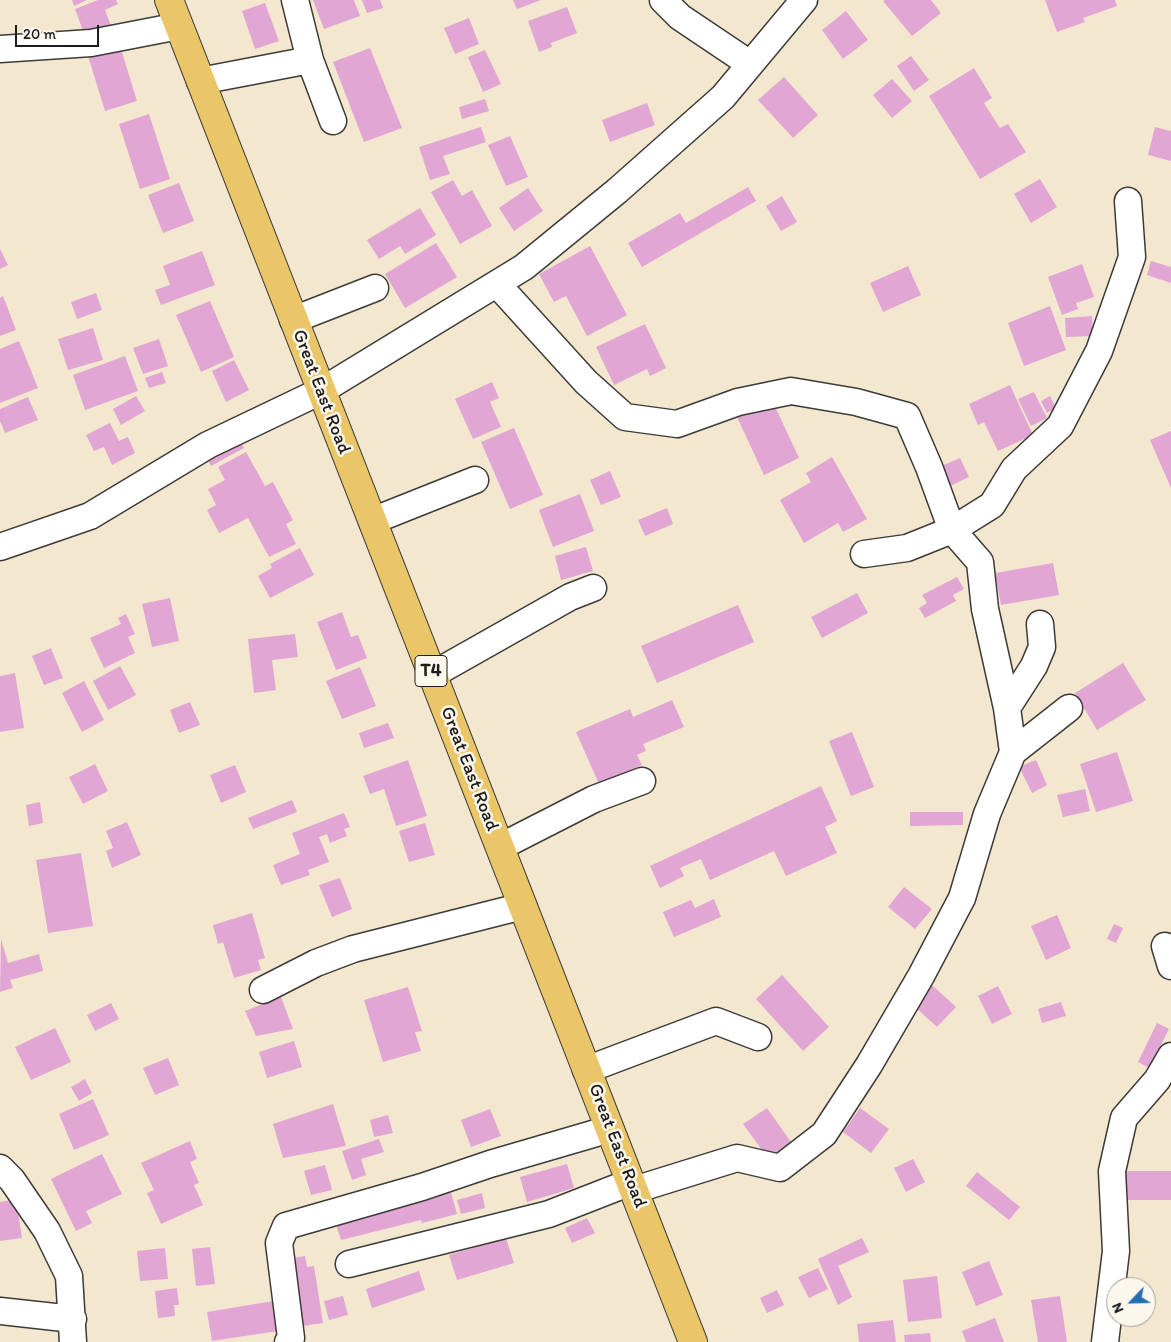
<!DOCTYPE html>
<style>
body{margin:0}
#map{position:relative;width:1171px;height:1342px;overflow:hidden;background:#f3e8cf;font-family:Itim,sans-serif}
canvas{display:block}
.north{position:absolute;left:1106px;top:1277px;width:50px;height:50px;box-sizing:border-box;background:#fbf7ec;border:1px solid #a29f99;border-radius:50%;rotate:246deg;font-size:14px;font-weight:700;line-height:20px;text-align:center;color:#1c1c1c}
.north::after{content:'';display:block;margin:auto;width:18px;height:22px;background:#1f6fb2;clip-path:polygon(50% 0,100% 100%,50% 72%,0 100%)}
.scale{position:absolute;left:15px;top:25px;width:84px;height:22px;box-sizing:border-box;border:2px solid #1c1c1c;border-top:0;padding-left:6px;font-size:15px;line-height:18px;white-space:nowrap;color:#1c1c1c;-webkit-text-stroke:4px #fbf7ec;paint-order:stroke}
</style>
<div id="map">
<canvas width="1171" height="1342"></canvas>
<div class="north">N</div>
<div class="scale">20 m</div>
</div>
<script>
const context = document.querySelector('canvas').getContext('2d');
context.lineJoin = 'round';
function paint(path, color) {
  context.fillStyle = color;
  context.fill(path, 'evenodd');
}
function strokePath(path, color, width, dash) {
  context.strokeStyle = color;
  context.lineWidth = width;
  context.lineCap = dash ? 'butt' : 'round';
  context.setLineDash(dash || []);
  context.stroke(path);
}
function write(font, color, halo, rows, align = 'center') {
  context.font = font + ' Itim,sans-serif';
  context.lineWidth = 5;
  context.setLineDash([]);
  context.textBaseline = 'middle';
  context.strokeStyle = halo;
  context.fillStyle = color;
  for (const [text, x, y, turn = 0] of rows) {
    context.save();
    context.translate(x, y);
    context.rotate((+turn || 0) * Math.PI / 180);
    context.textAlign = isNaN(turn) ? turn : align;
    if (halo) context.strokeText(text, 0, 0);
    context.fillText(text, 0, 0);
    context.restore();
  }
}
paint(new Path2D(`
 M72 0H87L74 6Z
 M98 0H116L118 4 105 10 111 26 85 36 75 9Z
 M313 0H354L360 16 324 29Z
 M362 0H380L383 8 367 13Z
 M513 0H541L517 9Z
 M885 0H931L941 13 912 36 883 1Z
 M1045 0H1115L1117 6 1083 18 1085 22 1057 32Z
 M265 3 279 41 255 49 242 11Z
 M567 7 577 33 551 43 552 47 539 52 528 21Z
 M846 11 868 40 843 59 822 30Z
 M469 18 479 44 455 54 444 28Z
 M120 46 137 101 105 111 88 56Z
 M370 48 402 128 364 142 333 62Z
 M485 50 501 84 483 92 468 57Z
 M911 56 929 80 914 91 897 66Z
 M974 68 992 98 984 103 1000 128 1008 124 1026 152 980 179 929 96Z
 M784 77 818 115 793 138 758 100Z
 M892 79 912 101 892 118 873 95Z
 M485 99 489 111 462 119 459 107Z
 M647 103 655 125 610 142 602 120Z
 M149 114 170 179 140 189 119 124Z
 M481 127 486 142 443 156 450 174 430 180 419 147Z
 M1155 127 1171 131V161L1148 155Z
 M510 136 528 177 506 186 488 145Z
 M1040 179 1057 207 1031 223 1014 194Z
 M453 180 462 196 472 190 492 226 460 244 431 192Z
 M179 183 194 221 163 233 148 195Z
 M748 187 756 201 642 267 628 243 680 213 686 223Z
 M528 188 543 211 514 231 499 208Z
 M782 196 797 222 781 231 766 206Z
 M420 208 436 235 405 254 400 246 379 259 367 240Z
 M436 243 457 277 405 308 385 274Z
 M590 246 627 315 587 336 566 296 554 302 539 274Z
 M0 249 8 265 0 269Z
 M202 251 215 285 161 305 155 290 170 285 163 266Z
 M1151 261 1171 267V283L1147 275Z
 M1082 264 1094 297 1076 303 1078 309 1062 315 1048 277Z
 M908 266 921 295 883 312 870 283Z
 M96 293 102 310 77 319 71 302Z
 M3 296 16 330 0 336V298Z
 M210 301 234 357 201 372 176 315Z
 M1050 306 1066 350 1024 366 1008 323Z
 M1092 316 1093 336 1066 337 1065 318Z
 M645 324 666 368 650 376 647 369 614 385 596 347Z
 M93 328 103 360 68 370 58 339Z
 M159 339 168 366 143 374 133 348Z
 M19 341 38 388 0 403V349Z
 M125 356 138 391 85 410 73 375Z
 M234 360 249 390 226 402 212 371Z
 M162 372 166 383 149 388 145 378Z
 M492 382 499 398 490 402 501 427 473 439 455 399Z
 M1010 385 1033 435 998 451 984 422 978 425 969 404Z
 M1034 392 1047 418 1031 426 1018 399Z
 M136 396 145 411 121 425 113 409Z
 M1050 396 1056 408 1047 413 1041 401Z
 M28 397 38 420 5 433 0 421V409Z
 M772 400 799 458 764 475 737 417Z
 M110 423 119 441 128 437 135 453 112 465 104 447 94 451 86 435Z
 M514 428 543 495 510 509 481 442Z
 M1171 431V488L1150 440Z
 M238 436 244 448 211 466 205 453Z
 M246 452 265 486 273 482 293 520 286 524 296 544 269 557 248 518 219 533 207 510 216 505 208 489 225 480 218 467Z
 M832 457 867 519 843 532 838 523 804 543 780 500 811 482 806 473Z
 M960 458 969 477 948 487 939 467Z
 M610 471 621 497 601 505 590 480Z
 M580 494 594 531 553 547 539 510Z
 M667 508 673 524 645 536 638 520Z
 M586 547 593 571 561 580 555 556Z
 M300 548 314 575 270 598 258 576 272 568 270 564Z
 M1053 563 1059 595 1001 605 995 573Z
 M957 577 964 589 953 595 956 601 925 618 919 608 927 603 922 595Z
 M857 593 868 613 822 638 811 617Z
 M170 598 179 641 152 647 142 604Z
 M738 605 754 642 657 683 641 646Z
 M342 612 351 637 358 635 367 658 336 670 317 622Z
 M126 614 135 634 128 637 135 653 104 668 90 638 121 624 118 618Z
 M295 634 298 657 272 660 276 690 254 693 248 639Z
 M51 648 63 678 44 685 32 656Z
 M1123 663 1146 700 1097 730 1075 693Z
 M120 666 136 695 108 710 93 681Z
 M360 667 376 706 342 719 326 681Z
 M15 673 24 728 0 732V676Z
 M84 681 104 720 82 732 62 693Z
 M672 700 684 727 643 744 646 751 637 755 642 765 599 784 576 732 630 709 633 717Z
 M190 702 200 725 179 733 170 710Z
 M388 723 394 738 364 748 359 733Z
 M852 732 874 787 851 796 829 741Z
 M1117 752 1133 801 1096 812 1080 764Z
 M408 760 427 816 396 826 384 789 370 794 363 776Z
 M1036 760 1047 785 1032 793 1019 767Z
 M95 764 108 791 83 804 69 777Z
 M235 765 246 792 221 803 210 775Z
 M821 786 837 821 825 827 837 853 786 876 774 851 710 880 701 859 680 868 684 876 660 888 650 866Z
 M1085 789 1090 811 1063 817 1057 795Z
 M292 800 297 812 253 829 248 818Z
 M40 802 43 823 29 826 26 805Z
 M910 812H963V825L910 826Z
 M344 813 350 827 344 829 347 836 330 843 327 834 319 837 329 862 308 870 310 875 281 885 273 865 300 854 292 833Z
 M127 822 141 855 112 868 106 851 113 848 106 831Z
 M425 823 435 855 409 862 399 831Z
 M81 853 93 926 48 933 36 860Z
 M340 878 352 909 332 917 319 885Z
 M904 887 932 909 915 929 888 907Z
 M714 899 721 917 674 937 663 912 691 900 695 908Z
 M252 913 265 958 258 960 261 970 234 978 223 942 218 944 213 925Z
 M1057 915 1071 948 1046 960 1031 926Z
 M1114 924 1123 928 1116 943 1107 939Z
 M1 939 8 963 39 954 43 971 10 980 13 988 0 992Z
 M782 975 829 1027 803 1051 756 999Z
 M932 985 956 1007 937 1027 913 1005Z
 M998 986 1012 1014 992 1024 978 996Z
 M408 987 422 1031 415 1032 421 1051 383 1062 364 1000Z
 M281 997 293 1029 256 1036 245 1011Z
 M1061 1002 1066 1016 1042 1023 1038 1009Z
 M111 1003 119 1019 95 1031 87 1015Z
 M1157 1023 1169 1029 1149 1068 1138 1062Z
 M55 1028 71 1062 31 1080 15 1047Z
 M294 1041 302 1067 267 1078 259 1052Z
 M168 1058 179 1085 155 1095 143 1068Z
 M85 1079 92 1093 79 1101 71 1087Z
 M93 1099 109 1135 74 1150 59 1114Z
 M333 1104 346 1146 283 1158 273 1124Z
 M767 1108 791 1142 768 1158 743 1124Z
 M860 1108 889 1129 871 1153 843 1132Z
 M490 1109 501 1136 471 1147 461 1120Z
 M388 1115 393 1133 374 1137 370 1120Z
 M379 1139 384 1152 361 1159 366 1175 352 1180 342 1151Z
 M190 1141 197 1159 190 1162 199 1183 194 1185 203 1205 161 1224 147 1193 154 1190 141 1163Z
 M102 1154 122 1194 86 1211 92 1223 76 1231 51 1179Z
 M913 1159 925 1182 906 1192 894 1168Z
 M567 1164 574 1188 527 1202 520 1177Z
 M325 1165 332 1190 311 1195 304 1171Z
 M1121 1171H1171V1200H1121Z
 M977 1172 1020 1207 1009 1220 966 1186Z
 M451 1192 457 1214 422 1223 421 1220 341 1240 335 1221Z
 M482 1193 485 1208 461 1214 457 1200Z
 M16 1199 22 1238 0 1241V1202Z
 M587 1218 595 1233 572 1243 565 1228Z
 M506 1238 514 1263 457 1280 449 1255Z
 M862 1238 869 1252 838 1266 852 1297 838 1305 818 1259Z
 M210 1247 215 1284 196 1286 192 1249Z
 M165 1248 168 1279 140 1281 137 1251Z
 M305 1256 307 1267 314 1266 323 1323 303 1326 293 1258Z
 M989 1261 1003 1295 976 1306 962 1272Z
 M818 1268 828 1289 809 1298 798 1277Z
 M419 1271 425 1290 372 1308 366 1289Z
 M937 1276 942 1318 908 1322 903 1280Z
 M177 1288 179 1305H174L175 1316 158 1318 155 1291Z
 M777 1290 784 1305 767 1313 760 1298Z
 M343 1296 348 1315 329 1320 324 1301Z
 M1060 1296 1067 1342H1038L1031 1300Z
 M273 1301 278 1331 212 1341 207 1312Z
 M995 1318 1004 1342H966L962 1331Z
 M893 1320 896 1342H859L857 1324Z
 M930 1333 931 1342H905L904 1335Z`), '#e1a6d4');
const minor = new Path2D(`
 M295 0 310 60
 M663 0 680 17 750 64
 M0 49 91 43 179 26
 M200 81 310 60 333 121
 M497 284 586 382 625 417 677 424 738 402 791 391 856 402 907 416 929 467 952 530 907 548 864 554
 M293 320 375 288
 M372 521 475 480
 M0 547 90 516 208 445 321 391 524 267 617 191 723 97 804 0
 M432 675 570 597 593 588
 M1007 708 985 609 980 562 952 530 992 505 1014 469 1060 426 1099 351 1132 257 1128 201
 M1013 752 1069 708
 M500 847 594 799 642 781
 M1165 946 1171 966
 M263 990 316 963 353 949 523 906
 M586 1070 716 1021 758 1037
 M0 1168 12 1180 47 1231 69 1276 73 1342
 M634 1190 737 1158 780 1168 824 1134 869 1065 921 976 962 898 987 814 1013 752 1007 708 1034 666 1042 647 1040 624
 M349 1264 549 1214 631 1182
 M0 1311 73 1319
 M288 1342 291 1338 279 1243 286 1226 422 1187 490 1164 610 1129
 M1105 1342 1116 1251 1112 1171 1124 1118 1157 1080 1171 1056`);
const highway = new Path2D(`
 M169 0 693 1342`);
strokePath(minor, '#3c3b37', 29);
strokePath(highway, '#3c3b37', 30);
strokePath(minor, '#fff', 26);
strokePath(highway, '#eac669', 28);
for (const [x, y, w] of [
 [431,671,32]
]) {
  const box = new Path2D();
  box.roundRect(x - w / 2, y - 15.5, w, 31, 4);
  context.fillStyle = '#fbf7ec';
  context.fill(box);
  strokePath(box, '#1c1c1c', 1);
}
write('bold 18px', '#1c1c1c', null, [
 ["T4",431,671]
]);
write('19px', '#1c1c1c', '#fbf7ec', [
 ["Great East Road",321,392,69],
 ["Great East Road",469,769,69],
 ["Great East Road",617,1146,69]
]);
</script>
